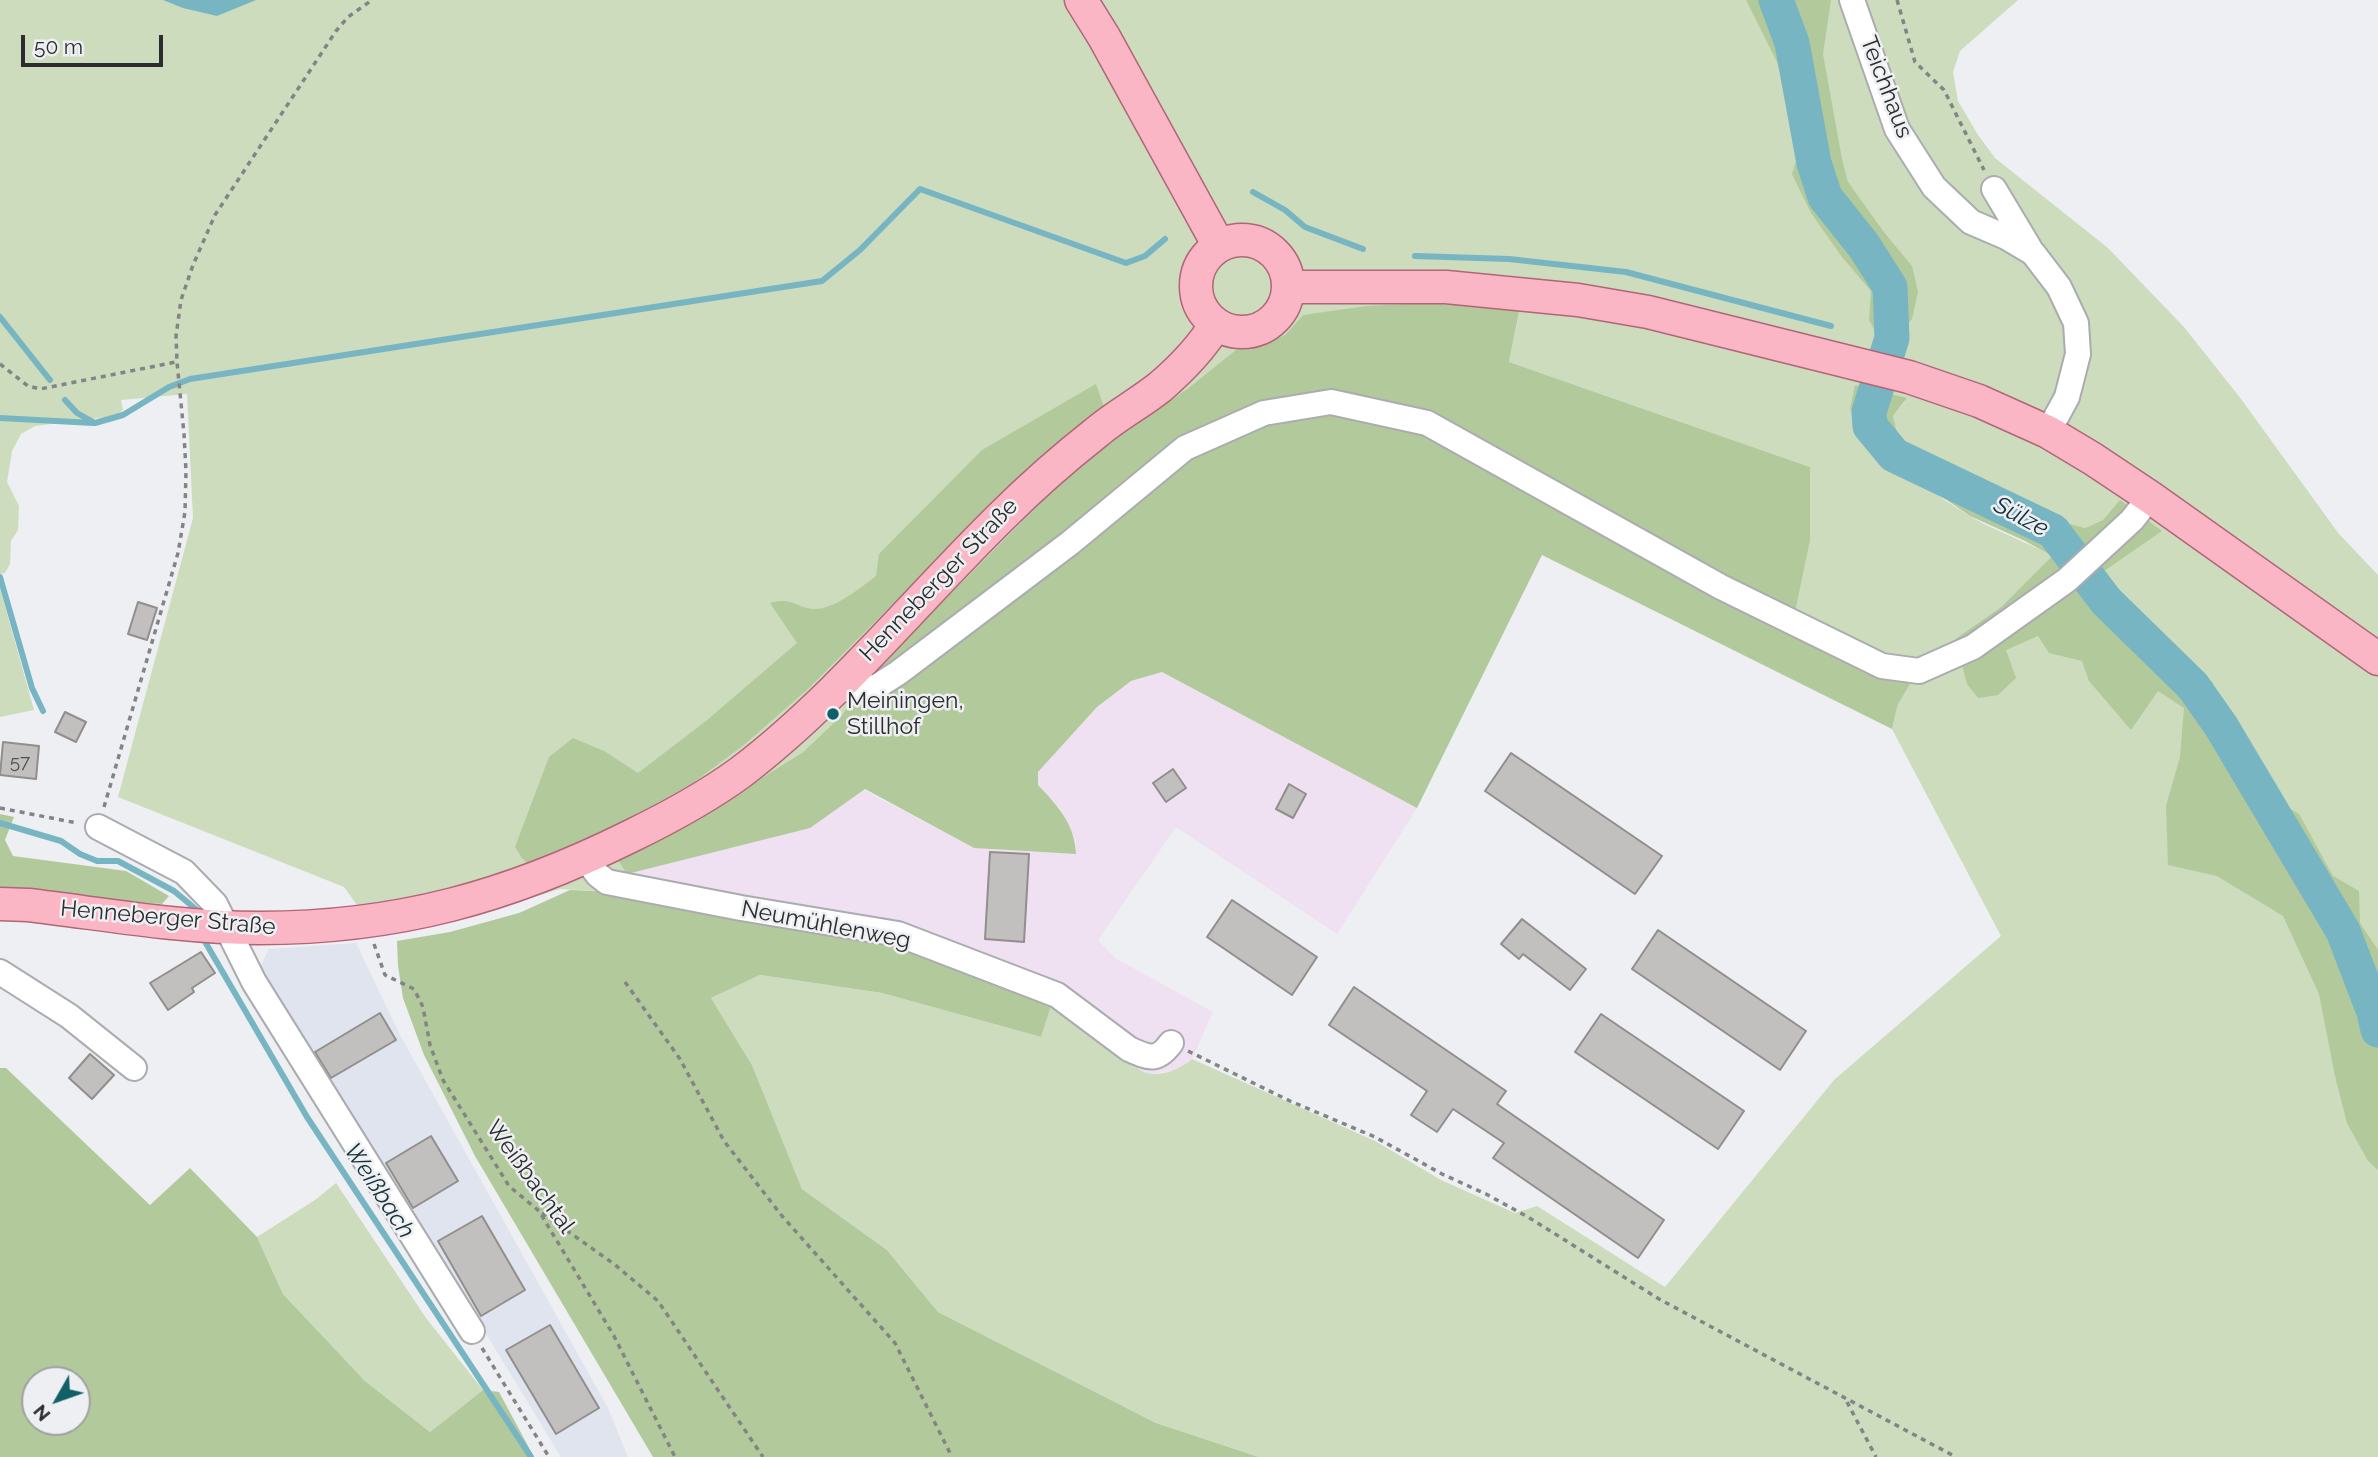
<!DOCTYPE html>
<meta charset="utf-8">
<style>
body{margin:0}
#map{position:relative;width:2378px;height:1457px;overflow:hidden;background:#eeeff2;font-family:Raleway,sans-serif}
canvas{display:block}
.north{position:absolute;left:21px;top:1366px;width:70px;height:70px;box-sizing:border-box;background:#eeeff2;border:2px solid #a0a1a3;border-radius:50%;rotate:230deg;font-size:19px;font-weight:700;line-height:28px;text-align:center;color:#2b2c2d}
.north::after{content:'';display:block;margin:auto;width:24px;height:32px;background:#116069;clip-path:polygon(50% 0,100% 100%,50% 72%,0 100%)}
.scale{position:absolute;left:21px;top:35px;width:142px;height:32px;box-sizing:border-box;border:4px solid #2b2c2d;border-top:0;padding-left:9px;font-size:21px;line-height:24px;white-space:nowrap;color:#2b2c2d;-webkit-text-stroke:5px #eeeff2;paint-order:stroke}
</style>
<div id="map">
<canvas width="2378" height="1457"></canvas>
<div class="north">N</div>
<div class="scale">50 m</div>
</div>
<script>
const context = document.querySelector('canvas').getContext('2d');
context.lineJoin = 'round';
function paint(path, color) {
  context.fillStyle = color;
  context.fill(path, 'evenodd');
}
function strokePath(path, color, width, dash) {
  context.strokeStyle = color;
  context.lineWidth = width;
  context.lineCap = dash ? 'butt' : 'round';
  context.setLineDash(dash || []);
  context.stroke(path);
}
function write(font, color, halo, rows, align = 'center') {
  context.font = font + ' Raleway,sans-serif';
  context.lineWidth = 5;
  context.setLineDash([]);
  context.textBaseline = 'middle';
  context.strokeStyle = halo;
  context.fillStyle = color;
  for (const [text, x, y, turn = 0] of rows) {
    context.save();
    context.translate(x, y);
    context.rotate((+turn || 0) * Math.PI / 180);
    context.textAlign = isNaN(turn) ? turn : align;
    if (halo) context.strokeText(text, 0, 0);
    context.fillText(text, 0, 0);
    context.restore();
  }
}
paint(new Path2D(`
 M356 943 400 1035 608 1408 628 1457H561L418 1222 258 971 269 949Z`), '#e0e4ee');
paint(new Path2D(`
 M1162 672 1417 808 1337 934 1176 827 1098 940 1115 958 1213 1012 1192 1059 1178 1070 1150 1074 1132 1066 641 893 560 889 862 789 974 848 1076 854V841L1062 810 1038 785V772L1097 707 1131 681Z`), '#efe0f2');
paint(new Path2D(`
 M0 0H2018L1960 51 1953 72 1958 101 1978 135 1995 158 2108 248 2184 327 2241 399 2339 534 2378 575V1457H1259L1156 1423 938 1312 887 1250 802 1189 752 1065 711 998 760 975 882 993 1041 1037 1053 1000C1076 1019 1122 1064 1147 1073 1162 1077 1181 1069 1192 1059L1375 1141 1441 1180 1515 1213 1537 1206 1665 1287 1834 1080 2001 936 1892 729 1898 704 1870 671 1791 631 1810 467 1509 362 1520 308 1303 315 1286 334 1262 347 1237 349 1187 389 1105 444 1062 481 867 678 842 715 803 752 735 795 627 874 641 893 560 889 489 911 378 934 344 887 118 797 193 518 187 394 121 400 123 410 115 416 35 426 21 434 12 451 7 482 19 506 18 530 11 541 10 564 5 573 0 574ZM1907 399 1893 416 1898 436 1919 457 1991 492 2031 505 2063 522 2085 528 2103 520 1962 664 1955 639 2001 607 2052 556C2026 541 1992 530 1968 515 1933 493 1898 467 1867 439Z
 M0 588 34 710 0 717Z
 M336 1183 426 1318 483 1390 430 1432 365 1381 283 1294 257 1237 315 1200Z`), '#ccdcbd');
paint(new Path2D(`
 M1746 0H1831L1823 54 1842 159 1848 182 1883 231 1912 266 1918 292 1912 319 1898 335 1878 337 1869 320 1871 291 1842 257 1811 213 1792 174 1802 142 1793 105 1777 62Z
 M1449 302 1520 307 1509 362 1810 467V540L1791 631 1870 671 1910 684 1898 704 1892 729 1542 555 1417 808 1162 672 1131 681 1097 707 1038 772V785C1058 806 1075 824 1076 854L974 848 865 789 810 828 627 874 618 860 690 823 803 752 842 715 867 678 1062 481 1105 444 1187 389 1237 349 1262 347 1286 334 1303 315 1367 306Z
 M1096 384 1104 407 1028 468 808 689 745 744 693 783 640 813 529 865 522 858 515 847 549 757 573 738 604 751 638 773 706 721 797 643 770 603C793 597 793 606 812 609 833 611 860 588 876 576L879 554 982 450Z
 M1855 385 1907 398 1893 416 1898 436 1919 457 1991 492 2031 505 2063 522 2085 528 2103 520 2120 500 2162 531 2081 587 2191 691 2212 681 2231 731 2260 764 2289 808 2299 814 2333 876 2359 891 2360 923 2378 950V1170L2368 1161 2347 1123 2335 1076 2319 994 2283 916 2217 876 2168 865 2166 806 2180 757 2184 708 2158 691 2131 730 2089 681 2082 661 2049 653 2038 636 2006 650 2016 678 1998 695 1978 698 1967 684 1955 639 2001 607 2052 556 2025 541 1970 516 1893 463 1867 439 1850 409Z
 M0 814 14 817 5 840 13 856 126 871 169 896 162 904 0 891Z
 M570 890 641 893 898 941 1053 1000 1041 1037 882 993 760 975 711 998 752 1065 802 1189 887 1250 938 1312 1156 1423 1259 1457H653L475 1156 424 1055 403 998 398 966 397 941 450 932 519 913Z
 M0 1068H6L150 1205 190 1168 257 1237 283 1294 365 1381 430 1432 483 1390 499 1392 534 1457H0ZM35 1380H77V1422H35Z`), '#b2c99c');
paint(new Path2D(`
 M163 0H256L217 16 183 8Z`), '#78b5c3');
strokePath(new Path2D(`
 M1253 192 1285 210 1305 227 1363 249
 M1415 256 1509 259 1626 272 1831 326
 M0 317 50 380
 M65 400 77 413 95 423 123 415 169 387 190 379 822 281 860 250 920 189 1126 263 1145 256 1165 239
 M0 418 93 423
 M0 577 32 688 43 711
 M0 823 61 841 80 854 97 861H118L174 891 198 911
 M204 940 307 1117 531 1457`), '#78b5c3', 6);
strokePath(new Path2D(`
 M1776 0 1792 43 1814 163 1825 197 1864 246 1890 287 1892 338 1869 412 1870 426 1894 455 2053 531 2106 601 2193 686 2221 726 2343 931 2374 1012 2378 1030`), '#78b5c3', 35);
const building = new Path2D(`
 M138 602 157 608 147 640 128 634Z
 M65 712 86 722 76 742 55 732Z
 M3 742 39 746 36 779 0 775Z
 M1511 753 1662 856 1635 894 1485 791Z
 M1173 769 1186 788 1166 802 1153 783Z
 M1289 784 1306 794 1293 818 1276 809Z
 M990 852 1029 854 1024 942 985 939Z
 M1232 900 1317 957 1292 995 1207 937Z
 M1522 919 1586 969 1570 990 1523 954 1519 959 1501 944Z
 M1658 930 1806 1031 1780 1070 1632 969Z
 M201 952 215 973 192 988 194 992 168 1010 150 983Z
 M1354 987 1506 1091 1497 1104 1664 1220 1638 1258 1493 1158 1504 1143 1453 1109 1437 1132 1411 1115 1427 1091 1329 1025Z
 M380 1013 396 1040 331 1078 315 1052Z
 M1601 1014 1744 1111 1718 1149 1575 1052Z
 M90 1054 114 1075 92 1099 69 1078Z
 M431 1136 458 1181 413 1208 386 1163Z
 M482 1216 525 1290 481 1316 438 1241Z
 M550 1325 599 1408 556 1434 506 1350Z`);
paint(building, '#c2bfbf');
strokePath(building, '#918e8d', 2);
const minor = new Path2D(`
 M1852 0 1897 129 1934 187 1971 222 2006 237 2033 253 2059 287 2076 323 2078 354 2067 397 2048 432
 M1994 189 2030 249
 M833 690 876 687 898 673 1070 543 1185 448 1264 413 1331 402 1427 423 1721 587 1882 666 1919 671 1973 647 2067 580 2132 520 2150 497
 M98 827 184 872 215 904 254 982 472 1331
 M585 858 598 875 607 882 741 908 898 934 1057 995 1129 1049C1149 1058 1157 1062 1171 1043
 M0 972 69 1016 134 1068`);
const major = new Path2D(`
 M1081 0 1104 37 1219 246
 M1196 286a46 46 0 1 1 92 0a46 46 0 1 1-92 0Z
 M1288 287H1446L1578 300 1648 312 1909 377 1979 401 2048 432 2093 459 2150 497 2378 659
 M0 904 28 905C104 914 182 928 259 928 397 928 508 897 631 836 668 818 707 797 741 772 837 699 916 600 1002 516 1032 486 1064 458 1097 432 1117 415 1140 403 1160 387 1181 369 1202 347 1216 324`);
strokePath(minor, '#abacaf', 28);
strokePath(major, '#b06676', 35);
strokePath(new Path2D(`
 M1897 0 1915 62 1944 90 1984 170
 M0 364 28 386 40 389 176 362
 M104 807 178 553 185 512 186 471 184 434 177 362 176 336 181 300 193 265 215 215 336 31 348 17 372 0
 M0 808 77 823
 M374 944 385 975 414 989 423 1007 430 1045 443 1080 509 1186 539 1211 614 1336 675 1457
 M625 982 680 1059 724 1141 782 1216 895 1343 952 1457
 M1188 1051 1290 1101 1375 1137 1442 1174 1486 1194 1528 1217 1659 1299 1956 1457
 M542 1213 614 1264 658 1301 763 1457
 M482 1348 549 1457
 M1847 1402 1876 1457`), '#838486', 3.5, [5, 5]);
strokePath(minor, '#fff', 24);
strokePath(major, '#fab6c5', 32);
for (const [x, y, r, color] of [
 [833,714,7,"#116069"]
]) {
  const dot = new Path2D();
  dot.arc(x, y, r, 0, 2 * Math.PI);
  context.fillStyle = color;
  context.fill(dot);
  strokePath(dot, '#eeeff2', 2.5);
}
write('19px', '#515152', null, [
 ["57",20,762]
]);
write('23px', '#2b2c2d', '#eeeff2', [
 ["Teichhaus",1886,87,69],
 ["Henneberger Straße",939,580,-46],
 ["Henneberger Straße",168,918,5],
 ["Neumühlenweg",826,925,11],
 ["Weißbachtal",530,1177,54]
]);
write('23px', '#2b2c2d', '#eeeff2', [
 ["Meiningen,",847,701],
 ["Stillhof",847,727]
], 'left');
write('italic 24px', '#133239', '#eeeff2', [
 ["Sülze",2021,517,28],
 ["Weißbach",379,1191,57]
]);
</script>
